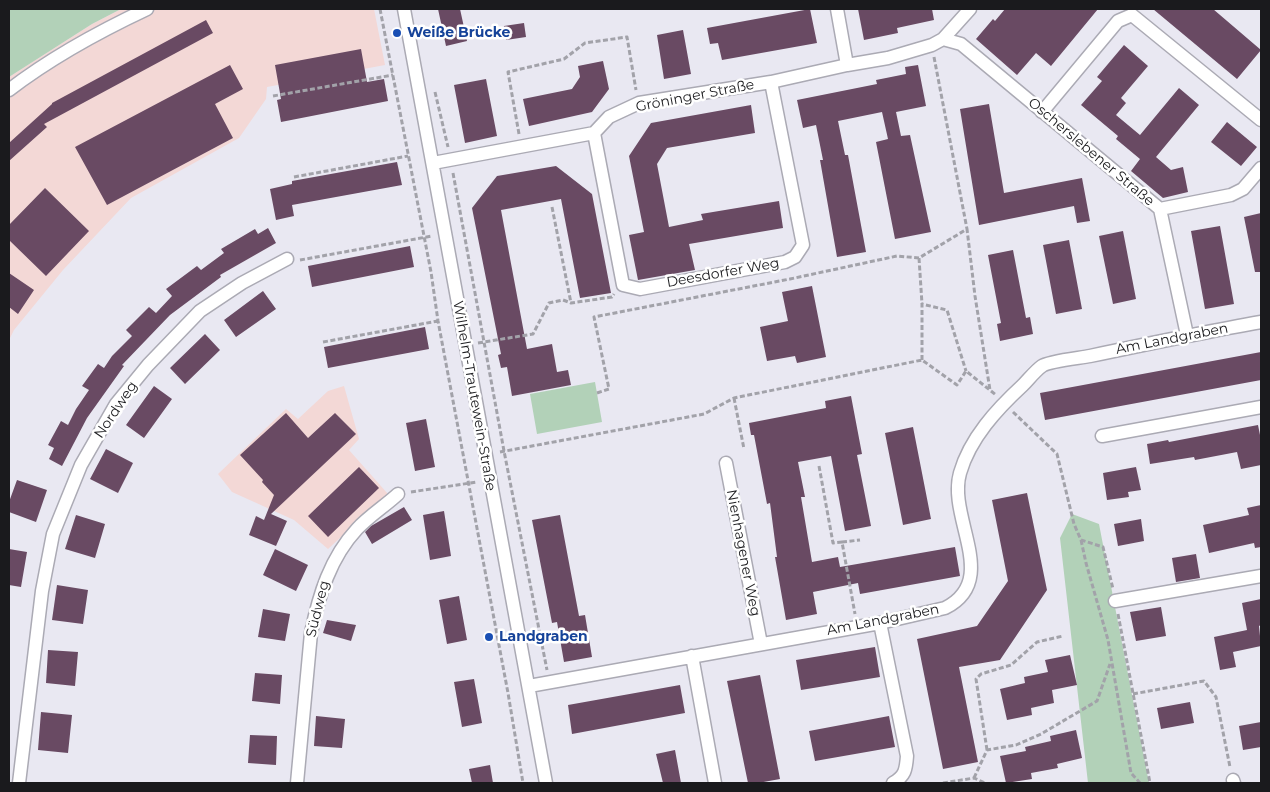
<!DOCTYPE html>
<meta charset="utf-8">
<style>
body{margin:0}
#map{position:relative;width:1270px;height:792px;overflow:hidden;background:#e9e8f2;font-family:Montserrat,sans-serif}
canvas{display:block}
.frame{position:absolute;inset:0;border:10px solid #1a1a1d;pointer-events:none}
</style>
<div id="map">
<canvas width="1270" height="792"></canvas>
<div class="frame"></div>
</div>
<script>
const context = document.querySelector('canvas').getContext('2d');
context.lineJoin = 'round';
function paint(path, color) {
  context.fillStyle = color;
  context.fill(path, 'evenodd');
}
function strokePath(path, color, width, dash) {
  context.strokeStyle = color;
  context.lineWidth = width;
  context.lineCap = dash ? 'butt' : 'round';
  context.setLineDash(dash || []);
  context.stroke(path);
}
function write(font, color, halo, rows, align = 'center') {
  context.font = font + ' Montserrat,sans-serif';
  context.lineWidth = 5;
  context.setLineDash([]);
  context.textBaseline = 'middle';
  context.strokeStyle = halo;
  context.fillStyle = color;
  for (const [text, x, y, turn = 0] of rows) {
    context.save();
    context.translate(x, y);
    context.rotate((+turn || 0) * Math.PI / 180);
    context.textAlign = isNaN(turn) ? turn : align;
    if (halo) context.strokeText(text, 0, 0);
    context.fillText(text, 0, 0);
    context.restore();
  }
}
paint(new Path2D(`
 M121 9H374L385 65 267 87 266 99 239 138 131 198 63 270 14 330 9 340V77L92 24Z
 M344 386 359 439 349 450 388 494 328 549 294 520 232 492 218 474 286 409 298 419 328 391Z`), '#f3d8d6');
paint(new Path2D(`
 M9 9H121L92 24 9 77Z
 M595 382 602 422 537 434 530 394Z
 M1072 514 1099 524 1149 783H1088L1060 538Z`), '#b2d1b8');
paint(new Path2D(`
 M438 9H460L467 41 446 46Z
 M810 9 817 43 722 60 718 43 710 44 707 28Z
 M858 9H932L934 20 897 28 898 33 864 40Z
 M1005 9H1098L1051 66 1036 53 1017 75 976 39 993 19 995 21Z
 M1153 9H1213L1261 50 1237 79Z
 M206 20 213 33 44 124 47 127 9 161V143L52 104V103Z
 M524 23 526 37 506 40 504 26Z
 M683 30 691 74 664 79 657 35Z
 M1124 45 1148 66 1121 98 1126 103 1116 115 1140 135 1179 88 1199 105 1156 157 1171 170 1183 167 1188 192 1163 198 1131 171 1140 159 1116 139 1118 136 1081 105 1102 81 1097 77Z
 M361 49 367 82 384 79 388 101 281 122 277 100 281 99 275 65Z
 M603 61 609 89 592 112 529 126 523 99 572 89 580 77 578 66Z
 M230 65 243 89 215 104 233 138 107 205 75 147Z
 M918 65 926 106 896 112 901 136 910 135 931 232 895 239 876 142 888 139 882 112 838 121 845 155H848L866 252 837 257 820 160H823L816 125 803 128 797 100 877 84 876 80 906 74 905 67Z
 M486 79 497 136 465 143 454 85Z
 M989 104 1004 193 1082 178 1090 221 1077 223 1074 206 979 225 960 109Z
 M751 105 755 133 667 148 657 164 669 227 703 220 701 214 779 201 783 228 689 244 695 270 638 280 629 235 644 232 629 156 651 123Z
 M1227 122 1257 147 1241 166 1211 142Z
 M397 162 402 185 292 205 294 216 276 220 270 189 292 184V181Z
 M556 166 592 194 611 293 580 298 561 199 501 210 527 349 552 344 557 372 568 370 571 385 512 396 507 367 501 368 498 355 501 354 472 208 497 176Z
 M45 188 89 231 46 276 9 240V225Z
 M1261 213V272H1255L1244 217Z
 M1220 226 1234 304 1205 309 1191 231Z
 M268 228 276 243 220 275 221 277 170 315 122 365 124 366 87 418 62 466 49 459 54 448 48 445 61 421 68 425 76 409 89 390 82 386 98 364 104 368 112 356 132 336 126 330 149 307 156 313 172 296 166 289 197 266 201 270 224 253 221 249 255 229 258 234Z
 M1123 231 1136 299 1113 304 1099 236Z
 M1069 240 1082 309 1056 314 1043 245Z
 M410 246 414 267 312 287 308 266Z
 M1013 250 1026 318 1030 317 1033 334 1000 341 997 324 1001 323 988 255Z
 M9 273 34 290 18 314 9 307Z
 M812 286 826 357 797 363 795 356 767 361 760 327 788 321 782 292Z
 M263 291 276 309 236 337 224 320Z
 M425 327 429 349 328 368 324 347Z
 M205 334 220 350 185 384 170 368Z
 M1261 352V380L1045 420 1040 393Z
 M154 386 172 399 144 438 126 425Z
 M851 396 862 454 857 455 871 526 845 531 831 456 798 462 805 497H801L812 562 838 557 840 567 955 547 960 576 860 594 858 583 813 592 817 614 786 620 775 557H777L770 503 767 504 754 435H751L749 423 826 408 825 401Z
 M286 413 308 438 335 413 356 434 271 514 287 521 276 546 249 535 256 516 264 520 274 495 262 482 263 480 240 455Z
 M426 419 435 467 415 471 406 423Z
 M1258 425 1261 440V465L1241 469 1237 452 1195 460 1194 457 1150 464 1147 444 1168 440 1169 442Z
 M913 427 931 519 903 525 885 433Z
 M106 449 133 463 118 493 90 479Z
 M359 467 379 488 328 537 308 516Z
 M1136 467 1141 490 1128 492 1129 497 1107 500 1103 473Z
 M17 480 47 490 36 522 9 512V502Z
 M1027 493 1047 590 1000 660 959 667 978 762 943 769 917 639 977 626 1008 581 992 500Z
 M1261 505V547L1255 548 1254 543 1209 553 1203 525 1249 515 1247 508Z
 M404 507 412 520 372 544 365 532 371 526Z
 M444 511 451 556 430 560 423 515Z
 M76 515 105 524 95 558 65 549Z
 M560 515 579 616 585 615 592 657 564 662 557 622 552 623 532 520Z
 M1141 519 1144 541 1118 546 1114 524Z
 M9 549 27 552 21 587 9 585Z
 M275 549 308 565 296 591 263 575Z
 M1196 554 1200 578 1176 582 1172 558Z
 M57 585 88 590 83 624 52 620Z
 M459 596 467 640 447 644 439 600Z
 M1261 599V625L1259 626 1261 646 1233 652 1236 667 1220 670 1214 637 1247 630 1242 603Z
 M1161 607 1166 636 1136 641 1130 612Z
 M263 609 290 614 285 641 258 637Z
 M327 620 356 625 351 641 323 633Z
 M875 647 880 677 801 690 796 660Z
 M48 650 78 652 75 686 46 683Z
 M1070 655 1077 685 1052 690 1054 703 1031 708 1032 715 1007 720 1000 689 1025 683 1024 677 1048 672 1045 660Z
 M255 673 282 675 280 704 252 701Z
 M760 675 780 779 758 783H748L727 681Z
 M474 679 482 723 462 727 454 682Z
 M680 685 685 713 572 734 568 705Z
 M1190 702 1194 723 1161 729 1157 708Z
 M41 712 72 715 68 753 38 750Z
 M316 716 345 719 342 748 314 746Z
 M889 716 895 747 815 761 809 731Z
 M1261 722V747L1243 750 1239 726Z
 M1076 730 1082 758 1057 764 1058 768 1031 773 1032 779 1006 783 1000 756 1026 751 1025 747 1051 741 1050 736Z
 M250 735 277 736 276 765 248 763Z
 M675 750 681 783H663L656 754Z
 M490 765 493 783H472L469 769Z`), '#694a63');
const street = new Path2D(`
 M404 9 546 783
 M837 9 847 65
 M943 39 961 44 1160 209 1187 335
 M9 90C52 57 98 32 147 9
 M1042 112 1118 21 1132 15 1261 120
 M594 133 623 285 640 289 785 262 795 257 803 245 771 82
 M433 163 594 133 609 117 639 103 771 82 847 65 888 58 932 45 943 39 970 9
 M1160 209 1231 195 1243 189 1261 168
 M1102 436 1261 407
 M726 463 761 644
 M1115 601 1261 576
 M880 623 907 756C906 770 905 776 893 783
 M692 656 715 783
 M529 686 880 623 945 608C1001 580 947 518 960 473 970 438 997 409 1023 385 1029 379 1035 371 1042 366 1049 361 1080 358 1090 356 1147 344 1204 332 1261 322
 M1233 780 1234 783
 M19 783 42 591 53 534 81 465 116 404 148 365 200 311 242 283 287 259
 M297 783 311 633C319 595 330 558 357 529 369 516 385 506 398 494`);
strokePath(street, '#abaab4', 15);
strokePath(new Path2D(`
 M380 9 431 272 438 321 508 693 523 783
 M934 57 967 229
 M435 92 448 147
 M273 96 393 75
 M519 134 508 72 564 59 585 43 627 37 636 90
 M453 173 504 451 547 670
 M294 177 408 156
 M552 207 571 303
 M919 258 922 304
 M300 260 432 236
 M323 342 438 321
 M478 343 533 334 549 303 563 300 571 303 612 297 614 294
 M922 360V304L947 310 966 371
 M597 393 609 389 594 317 790 279 897 256 919 258 967 229 975 296 990 390
 M734 398 744 449
 M1013 412 1057 454 1074 524 1081 540 1103 547 1113 589
 M500 452 704 414 734 398 922 360 957 385 966 371 996 395
 M819 466 833 543 842 542 855 614
 M411 492 477 482
 M1081 540 1086 563 1108 640 1131 773 1140 783
 M842 542 860 540
 M1118 614 1150 783
 M1133 694 1204 681 1216 697 1230 767
 M987 750 976 679 981 674 1011 665 1037 642 1063 636
 M974 778 987 750 1016 745 1041 734 1097 701 1110 664
 M943 783 974 778 985 783`), '#a2a2a9', 3, [5, 2.5]);
strokePath(street, '#fff', 12);
for (const [x, y, r, color] of [
 [397,33,5,"#1a4fb4"],
 [489,637,5,"#1a4fb4"]
]) {
  const dot = new Path2D();
  dot.arc(x, y, r, 0, 2 * Math.PI);
  context.fillStyle = color;
  context.fill(dot);
  strokePath(dot, '#fff', 2);
}
write('bold 14px', '#164399', '#fff', [
 ["Weiße Brücke",407,33],
 ["Landgraben",499,637]
], 'left');
write('14px', '#1a1a1d', '#fff', [
 ["Gröninger Straße",695,96,-11],
 ["Oscherslebener Straße",1091,152,40],
 ["Deesdorfer Weg",723,273,-10],
 ["Am Landgraben",1172,339,-11],
 ["Wilhelm-Trautewein-Straße",474,396,80],
 ["Nordweg",116,410,-56],
 ["Nienhagener Weg",743,553,79],
 ["Südweg",318,609,-76],
 ["Am Landgraben",883,620,-11]
]);
</script>
